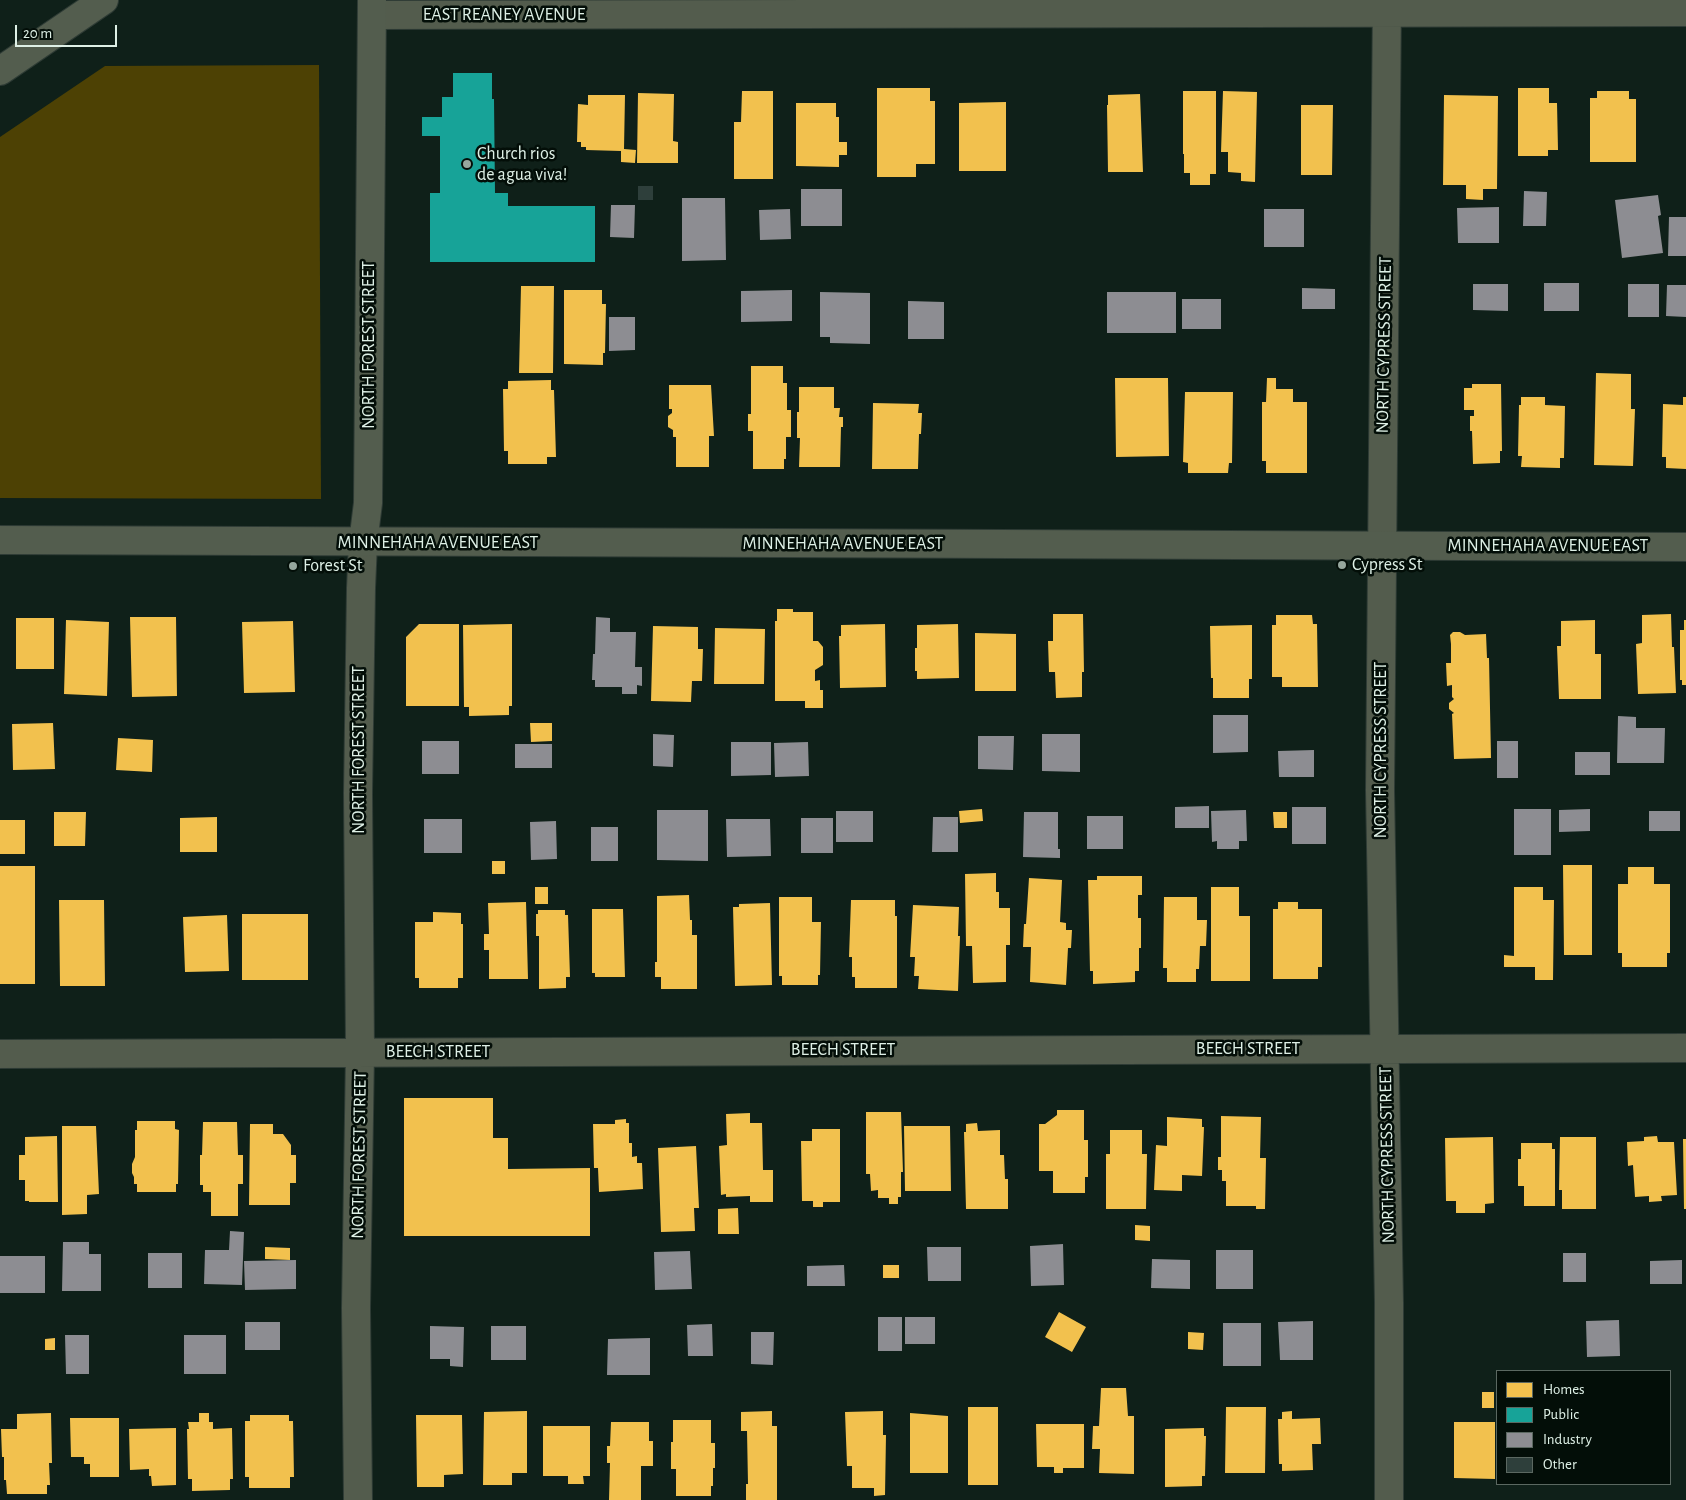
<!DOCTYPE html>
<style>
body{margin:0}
#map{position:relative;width:1686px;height:1500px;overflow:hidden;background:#0f2019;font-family:"Alegreya Sans",sans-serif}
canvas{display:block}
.legend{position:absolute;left:1496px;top:1370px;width:175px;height:115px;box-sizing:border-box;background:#030e08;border:1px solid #5b6861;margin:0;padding:6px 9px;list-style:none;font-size:15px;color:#def0e6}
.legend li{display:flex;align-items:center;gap:10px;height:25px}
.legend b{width:25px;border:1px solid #5b6861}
.scale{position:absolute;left:15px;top:25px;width:102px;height:22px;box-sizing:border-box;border:2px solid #def0e6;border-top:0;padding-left:6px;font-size:15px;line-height:18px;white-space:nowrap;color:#def0e6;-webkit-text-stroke:4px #030e08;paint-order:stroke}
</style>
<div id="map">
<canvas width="1686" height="1500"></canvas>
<ul class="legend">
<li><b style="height:14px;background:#f2c14e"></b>Homes</li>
<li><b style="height:14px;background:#17a398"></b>Public</li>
<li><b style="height:14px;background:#8d8d92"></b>Industry</li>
<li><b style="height:14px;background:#2e3f3b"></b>Other</li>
</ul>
<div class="scale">20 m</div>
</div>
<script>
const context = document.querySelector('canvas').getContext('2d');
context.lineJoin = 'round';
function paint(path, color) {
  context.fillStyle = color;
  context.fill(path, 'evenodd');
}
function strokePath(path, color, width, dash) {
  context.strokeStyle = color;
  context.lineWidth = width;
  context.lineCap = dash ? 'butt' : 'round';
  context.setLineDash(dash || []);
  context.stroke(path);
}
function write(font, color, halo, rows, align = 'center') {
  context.font = font + ' "Alegreya Sans",sans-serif';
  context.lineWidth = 5;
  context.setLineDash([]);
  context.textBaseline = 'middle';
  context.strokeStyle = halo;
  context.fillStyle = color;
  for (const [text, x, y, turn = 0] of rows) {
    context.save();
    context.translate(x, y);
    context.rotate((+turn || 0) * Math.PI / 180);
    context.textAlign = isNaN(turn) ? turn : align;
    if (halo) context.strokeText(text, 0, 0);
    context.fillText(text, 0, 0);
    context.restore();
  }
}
paint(new Path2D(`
 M319 65 321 499 0 498V137L105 66Z`), '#4d4104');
paint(new Path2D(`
 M877 88H930V101H935V164H916V177H877Z
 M1518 88H1549V103H1557L1558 150H1548V156H1518Z
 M742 91H773V179H734V122H741Z
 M1183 91H1216V174H1210V185H1190V173H1184V154H1183Z
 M1223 91 1257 92 1255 182 1241 181V173L1228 172V152H1221Z
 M1597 91H1629V99H1636V162H1590V98H1597Z
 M638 93 674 94 673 141 678 142V163H637Z
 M1140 94 1143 172H1108L1107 105H1108V95Z
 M588 95H625L624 149 636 150 635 163 621 162V151L586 150V147H581V142H577L578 104 588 105Z
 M1444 95 1498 96 1497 189H1483V200L1466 199V185H1443Z
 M1006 102V171H959V103Z
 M796 103H836V117H839V142H847V155H839V167L796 166Z
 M1301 105H1333L1332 175H1301Z
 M521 286H554L553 373H519Z
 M564 290H602V304H606L605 353H603V365L564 364Z
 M751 366H783V383H787V410H791V437H786V459H784V469H753V431H748V414H751Z
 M1596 373 1631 374V409H1635L1633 466 1594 465Z
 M1115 378H1168L1169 456 1116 457Z
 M1267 378H1276V389H1293V402H1307V473H1266V461H1262V402H1266Z
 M551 380V390H554L556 457H547V464H508V451H504L503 389H508V381Z
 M1472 384H1501L1502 451H1500V463L1473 464 1472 431H1470V416H1474V410H1464V388H1472Z
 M669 385H711L714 436H709V467H676V437H673V430L668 427V416L672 413V409H669Z
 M799 387H834V408H840L839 417H843V427H841L840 467H799L800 438H797V412H799Z
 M1185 392H1233L1232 463H1229L1228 473H1188V463L1183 462Z
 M1521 397H1545V405L1565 406 1564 458H1560V468L1521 467 1522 456H1518L1519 405H1521Z
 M1683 397H1686V469L1666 468V457H1662L1663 404 1683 405Z
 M873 403 919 404 918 413H922L921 434H919L918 469H872Z
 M777 609H793V612H813V641H818L823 647V665L815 670V681L820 680V690H823V708H805V701H775V621H777Z
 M1053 614H1083L1084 672H1082V697L1056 698 1055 672H1049L1048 641H1053Z
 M1671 614 1672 647H1674L1676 693 1638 694 1636 644 1642 643V615Z
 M1276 615H1312L1313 624H1317L1318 687H1282V677H1272V625H1276Z
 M130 617H176L177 696 132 697Z
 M16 618H54V669H16Z
 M66 620 109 622 107 696 64 694Z
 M1595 620V654H1601V699H1559L1557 646H1561V621Z
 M1684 620H1686V685H1682V680H1680V630H1684Z
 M293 621 295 692 244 693 242 622Z
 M419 624H459V706H406V637Z
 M512 624V706H509V715L469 716V707H464L463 625Z
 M885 624 886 687 840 688 839 636H841V625Z
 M958 624 959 678 917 679V671H915V648H917V625Z
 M1252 625V679H1249V698H1213V678H1211L1210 626Z
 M653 626 698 627V649H703L702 681H692L691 702 651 701Z
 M715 628 765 629 764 684H714Z
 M1453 632H1460L1465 635 1486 634 1487 658H1489L1491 758 1454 759 1452 714 1454 713 1449 709V703L1454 699 1452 697V685L1447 686 1446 663H1451V644L1450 635Z
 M975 633 1016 634V691H975Z
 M53 723 55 769 13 770 12 724Z
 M530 723H552V741L531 742Z
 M118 738 153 740 152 772 116 770Z
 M982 809 983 821 960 823 959 811Z
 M54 812H86L85 846H54Z
 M1273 812H1287V828H1274Z
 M217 817V852H180V818Z
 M0 820H25V854H0Z
 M492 861H505V874H492Z
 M1563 865H1592V955H1564Z
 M0 866H35V984H0Z
 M1628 867H1654V884H1670V953H1667V967H1622V953H1618V884H1628Z
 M996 873V892H999V908H1010V945H1006V982L973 983 972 946H966L965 874Z
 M1097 876H1142V895H1138V918H1141V948H1139V971H1135V982L1093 984V971H1090L1088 880H1097Z
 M1029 878 1062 880 1060 922 1066 923V930H1072L1071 948H1068L1066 985 1030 982 1031 947H1023L1024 924H1026Z
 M535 887H548V904H535Z
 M1211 887H1239V916H1250V981H1211Z
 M1514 887H1543V900H1554L1553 980H1535V967H1504V955L1514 956Z
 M689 895 690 920H692V935H697V989H661V977H655V962H657V896Z
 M779 897H812V922H821L820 975H818V985H782V976H779Z
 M1164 897H1197V920H1207L1206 946H1200L1199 969H1196V982H1167V968H1163Z
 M59 900H104L105 986H60Z
 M851 900H895V916H897V988H855V977H852V957H849Z
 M526 902 528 979H489V950H484V934H489L488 903Z
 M1278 902H1298V909H1322V967H1318V979H1273V909H1278Z
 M770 903 772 985 735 986 733 907H739V904Z
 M913 905 959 907 958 936H960L958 991 918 989 919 976H914L915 957H910Z
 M592 909H623L625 977H595V973H592Z
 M538 910H565V915H568L570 977H566V988L539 989V936H536V914H538Z
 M433 912 461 913V924H463V978H458V988H419V978H415V922H433Z
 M242 914H308V980H242Z
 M227 915 229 971 185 972 183 917Z
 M404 1098H493V1138H508V1169L590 1168V1236H404Z
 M1057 1110H1084V1140H1088V1177H1085V1193H1053V1171H1039V1124H1045L1057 1115Z
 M866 1112H901L903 1172H901V1197H898V1204H889V1198H878V1190L871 1191 870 1174H866Z
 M750 1113V1123H762L763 1170H773V1202H750V1196L726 1197V1194L721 1195 719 1146 727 1145 726 1114Z
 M1221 1116 1261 1117 1260 1158H1266L1265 1209H1256V1206H1226V1181H1222V1170H1218V1157H1221Z
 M1167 1117 1202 1119V1127H1204L1202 1176 1182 1175V1191L1154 1190 1156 1145 1167 1146Z
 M626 1119V1123H629V1143H632V1157L637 1156V1163H642L643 1189 599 1192 598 1168H594L593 1124H615V1120Z
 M137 1121H175V1129L179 1130 178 1184H176V1192H137V1184H134V1177L132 1173V1164L135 1157V1130H137Z
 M203 1122H237L238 1155H243V1184H238V1216H211V1192H203V1185H200V1155H202Z
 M977 1123 978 1131 1000 1130V1155H1004L1005 1179H1008V1209H966L964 1132H966V1124Z
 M250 1124H273V1134H283L291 1145V1155H296V1183H290V1205H249Z
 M62 1126H96L99 1194 87 1195V1214L62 1215Z
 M904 1126H950L951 1191H905Z
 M812 1129H840V1202H823V1207H813V1201H802L801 1141H812Z
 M1110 1130H1142V1154H1147L1146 1209H1106V1154H1110Z
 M57 1136 58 1202H29V1201H25V1180H19V1155H25V1137Z
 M1657 1136 1658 1142H1674L1677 1195 1661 1196 1662 1201 1649 1202V1196L1635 1197 1633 1165 1628 1166 1627 1142 1644 1141V1137Z
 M1493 1137 1494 1203 1485 1204V1213H1456V1201H1446L1445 1138Z
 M1560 1137H1596V1209H1562V1190H1559Z
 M1683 1139H1686V1209H1684Z
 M1521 1143H1552V1149H1555V1206H1524V1186H1518V1159H1521Z
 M696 1146 699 1208H694L695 1231 661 1232 658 1148Z
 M738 1208 739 1234H718V1209Z
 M1135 1225 1150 1226V1241L1135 1240Z
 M265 1247 290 1248V1260L265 1259Z
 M883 1265H899V1278H883Z
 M1059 1312 1086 1327 1072 1352 1045 1337Z
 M1188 1332 1204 1333 1203 1350 1188 1349Z
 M55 1338V1350H45V1339Z
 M1101 1388H1126L1128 1416H1134V1474L1099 1473 1100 1449H1092L1093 1426H1099Z
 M1482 1392H1494V1408H1482Z
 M968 1407H998V1485H968Z
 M1226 1407H1266L1265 1473H1225Z
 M527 1411V1473H512V1485H483L484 1412Z
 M772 1411V1426H777V1500H746V1484H748L747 1431H741V1412Z
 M883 1411V1435H886L885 1495 874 1496V1488H852V1466H847L845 1412Z
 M1292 1411V1419L1320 1418 1321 1444H1312L1313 1470 1282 1471V1464H1279L1278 1419H1282V1412Z
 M51 1413 52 1463H49L50 1485H47V1494H7L6 1480H4V1457H2L1 1429H17V1414Z
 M199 1413H209V1422H213V1429L232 1428 233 1479H230V1490L192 1491V1479H188L187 1429H189L188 1422H199Z
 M910 1413 948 1416V1473H910Z
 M250 1415H289V1421H293L294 1477H290V1488H249V1477H245V1421H250Z
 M416 1415H462L463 1474 444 1475V1487H417Z
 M70 1418H119V1477H90V1464H84V1457H71Z
 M673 1420H711V1443H715V1468H713V1486H711V1496H676V1469H671V1442H673Z
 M611 1422H649V1441H653V1466H641V1500H609L610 1463H607V1446H610Z
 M1454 1422H1495V1479L1454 1478Z
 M1036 1424H1084V1468H1063V1473H1054V1467H1037Z
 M543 1426H590V1476H583L584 1484H568V1476H543Z
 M176 1428V1485L152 1486 151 1476H149V1469L130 1470 129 1429Z
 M1204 1428V1436H1206L1205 1476H1202V1486L1165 1487V1429Z`), '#f2c14e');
paint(new Path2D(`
 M453 73H492V99H494L495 193H508V206H595V262H430V193H440V136H422V117H442V97H453Z`), '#17a398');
paint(new Path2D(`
 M801 189H842V226H801Z
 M1524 191 1547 192 1546 226H1523Z
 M1658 195 1661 215 1658 216 1663 253 1622 258 1615 200Z
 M682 198H725L726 260 682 261Z
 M611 205H635L634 238 610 237Z
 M1499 207V243H1458L1457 208Z
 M790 209 791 239 760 240 759 210Z
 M1264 209H1304V247H1264Z
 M1669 217H1686V256H1668Z
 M1544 283H1579V311H1544Z
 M1473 284H1508V311L1473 310Z
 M1628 284H1659V317H1628Z
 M1667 285H1686V317L1666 316Z
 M1302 288 1335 289V309H1302Z
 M792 290V321L741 322V291Z
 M820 292 870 293V344L830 343V337H820Z
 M1107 292H1176V333H1107Z
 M1182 299H1221V329H1182Z
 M908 301 944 302V339H908Z
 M609 317H635V350L609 351Z
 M596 617 610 618V632H636L635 667H642V686L637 685V694H622V687H595V680H592L593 654H595Z
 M1213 715H1248V752L1213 753Z
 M1618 716 1636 717V728H1665L1664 763H1617Z
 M653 734 674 735 673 767 653 766Z
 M1042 734H1080V772L1042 771Z
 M978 736H1014L1013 770 978 769Z
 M422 741H459V774H422Z
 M1497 741H1518V778H1497Z
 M731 742H771V775L731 776Z
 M808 742 809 776 775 777 774 743Z
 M515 744H552V768H515Z
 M1314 750V777H1279L1278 751Z
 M1575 752H1610V775H1575Z
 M1209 806V828H1175V807Z
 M1292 807H1326V844H1292Z
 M1514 809H1551V855H1514Z
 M1590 809V831L1559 832V810Z
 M657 810H708V861L657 860Z
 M1246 810 1247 841H1239V849H1217V841L1212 842 1211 811Z
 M836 811H873V842H836Z
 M1649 811H1680V831H1649Z
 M1024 812H1058V849H1060V858L1023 857Z
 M1087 816H1123V849H1087Z
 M933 817H958V852H932Z
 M801 818H833V853H801Z
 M424 819H462V853H424Z
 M726 819H770L771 856 727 857Z
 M556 821 557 859 531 860 530 822Z
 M591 827H618V861H591Z
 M230 1231 244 1232 242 1285 204 1284 205 1250H229Z
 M63 1242H89V1254H101V1291H62Z
 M1063 1244 1064 1285 1031 1286 1030 1246Z
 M927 1247H961V1281H928Z
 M1216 1250H1253V1289H1216Z
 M690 1251 692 1289 655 1290 654 1252Z
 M148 1253H182V1288H148Z
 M1563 1253H1586V1282H1563Z
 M0 1256H45V1293H0Z
 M1152 1259 1190 1260V1289L1151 1288Z
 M296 1260V1289L245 1290 244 1261Z
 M1682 1260V1284H1650V1261Z
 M844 1265 845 1286H807V1266Z
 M878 1317H902V1351H878Z
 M905 1317H935V1344H905Z
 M1619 1320 1620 1356 1587 1357 1586 1321Z
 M1313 1321V1360H1280L1278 1322Z
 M245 1322H280V1350H245Z
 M1223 1323H1261V1366H1223Z
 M712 1324 713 1356H688L687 1325Z
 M430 1326 464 1327 463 1367 450 1366V1359H430Z
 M491 1326H526V1360H491Z
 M751 1332H774L773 1365 751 1364Z
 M65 1335H89V1374H66Z
 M184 1335H226V1374H184Z
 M650 1338V1375H607L608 1339Z`), '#8d8d92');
paint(new Path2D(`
 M638 186H653V200H638Z`), '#2e3f3b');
const street = new Path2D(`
 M1387 0 1380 790 1389 1303V1500
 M372 15 1686 12
 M0 1054 1686 1048
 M358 1500 356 1308 360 1052 358 793 361 588 363 543`);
const secondary = new Path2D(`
 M0 71 104 0
 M0 540C562 544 1124 542 1686 547
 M363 543 368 503 372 0`);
strokePath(street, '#2e3b35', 30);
strokePath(secondary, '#2e3b35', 30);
strokePath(street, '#535c4d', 28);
strokePath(secondary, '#535d4e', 28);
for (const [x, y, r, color] of [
 [467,164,5,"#96a79e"],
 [1342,565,5,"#96a79e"],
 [293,566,5,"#96a79e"]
]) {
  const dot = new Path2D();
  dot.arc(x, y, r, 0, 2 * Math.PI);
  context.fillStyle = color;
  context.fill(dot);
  strokePath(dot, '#030e08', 2);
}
write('18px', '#def0e6', '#030e08', [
 ["EAST REANEY AVENUE",504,15],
 ["NORTH FOREST STREET",369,345,-90],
 ["NORTH CYPRESS STREET",1384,345,-89],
 ["MINNEHAHA AVENUE EAST",438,543],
 ["MINNEHAHA AVENUE EAST",843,544],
 ["MINNEHAHA AVENUE EAST",1548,546],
 ["NORTH FOREST STREET",359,750,-90],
 ["NORTH CYPRESS STREET",1381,750,-90],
 ["BEECH STREET",1248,1049],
 ["BEECH STREET",843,1050],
 ["BEECH STREET",438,1052],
 ["NORTH FOREST STREET",359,1155,-89],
 ["NORTH CYPRESS STREET",1387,1155,-91]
]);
write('18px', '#def0e6', '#030e08', [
 ["Church rios",477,154],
 ["de agua viva!",477,175],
 ["Cypress St",1352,565],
 ["Forest St",303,566]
], 'left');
</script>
